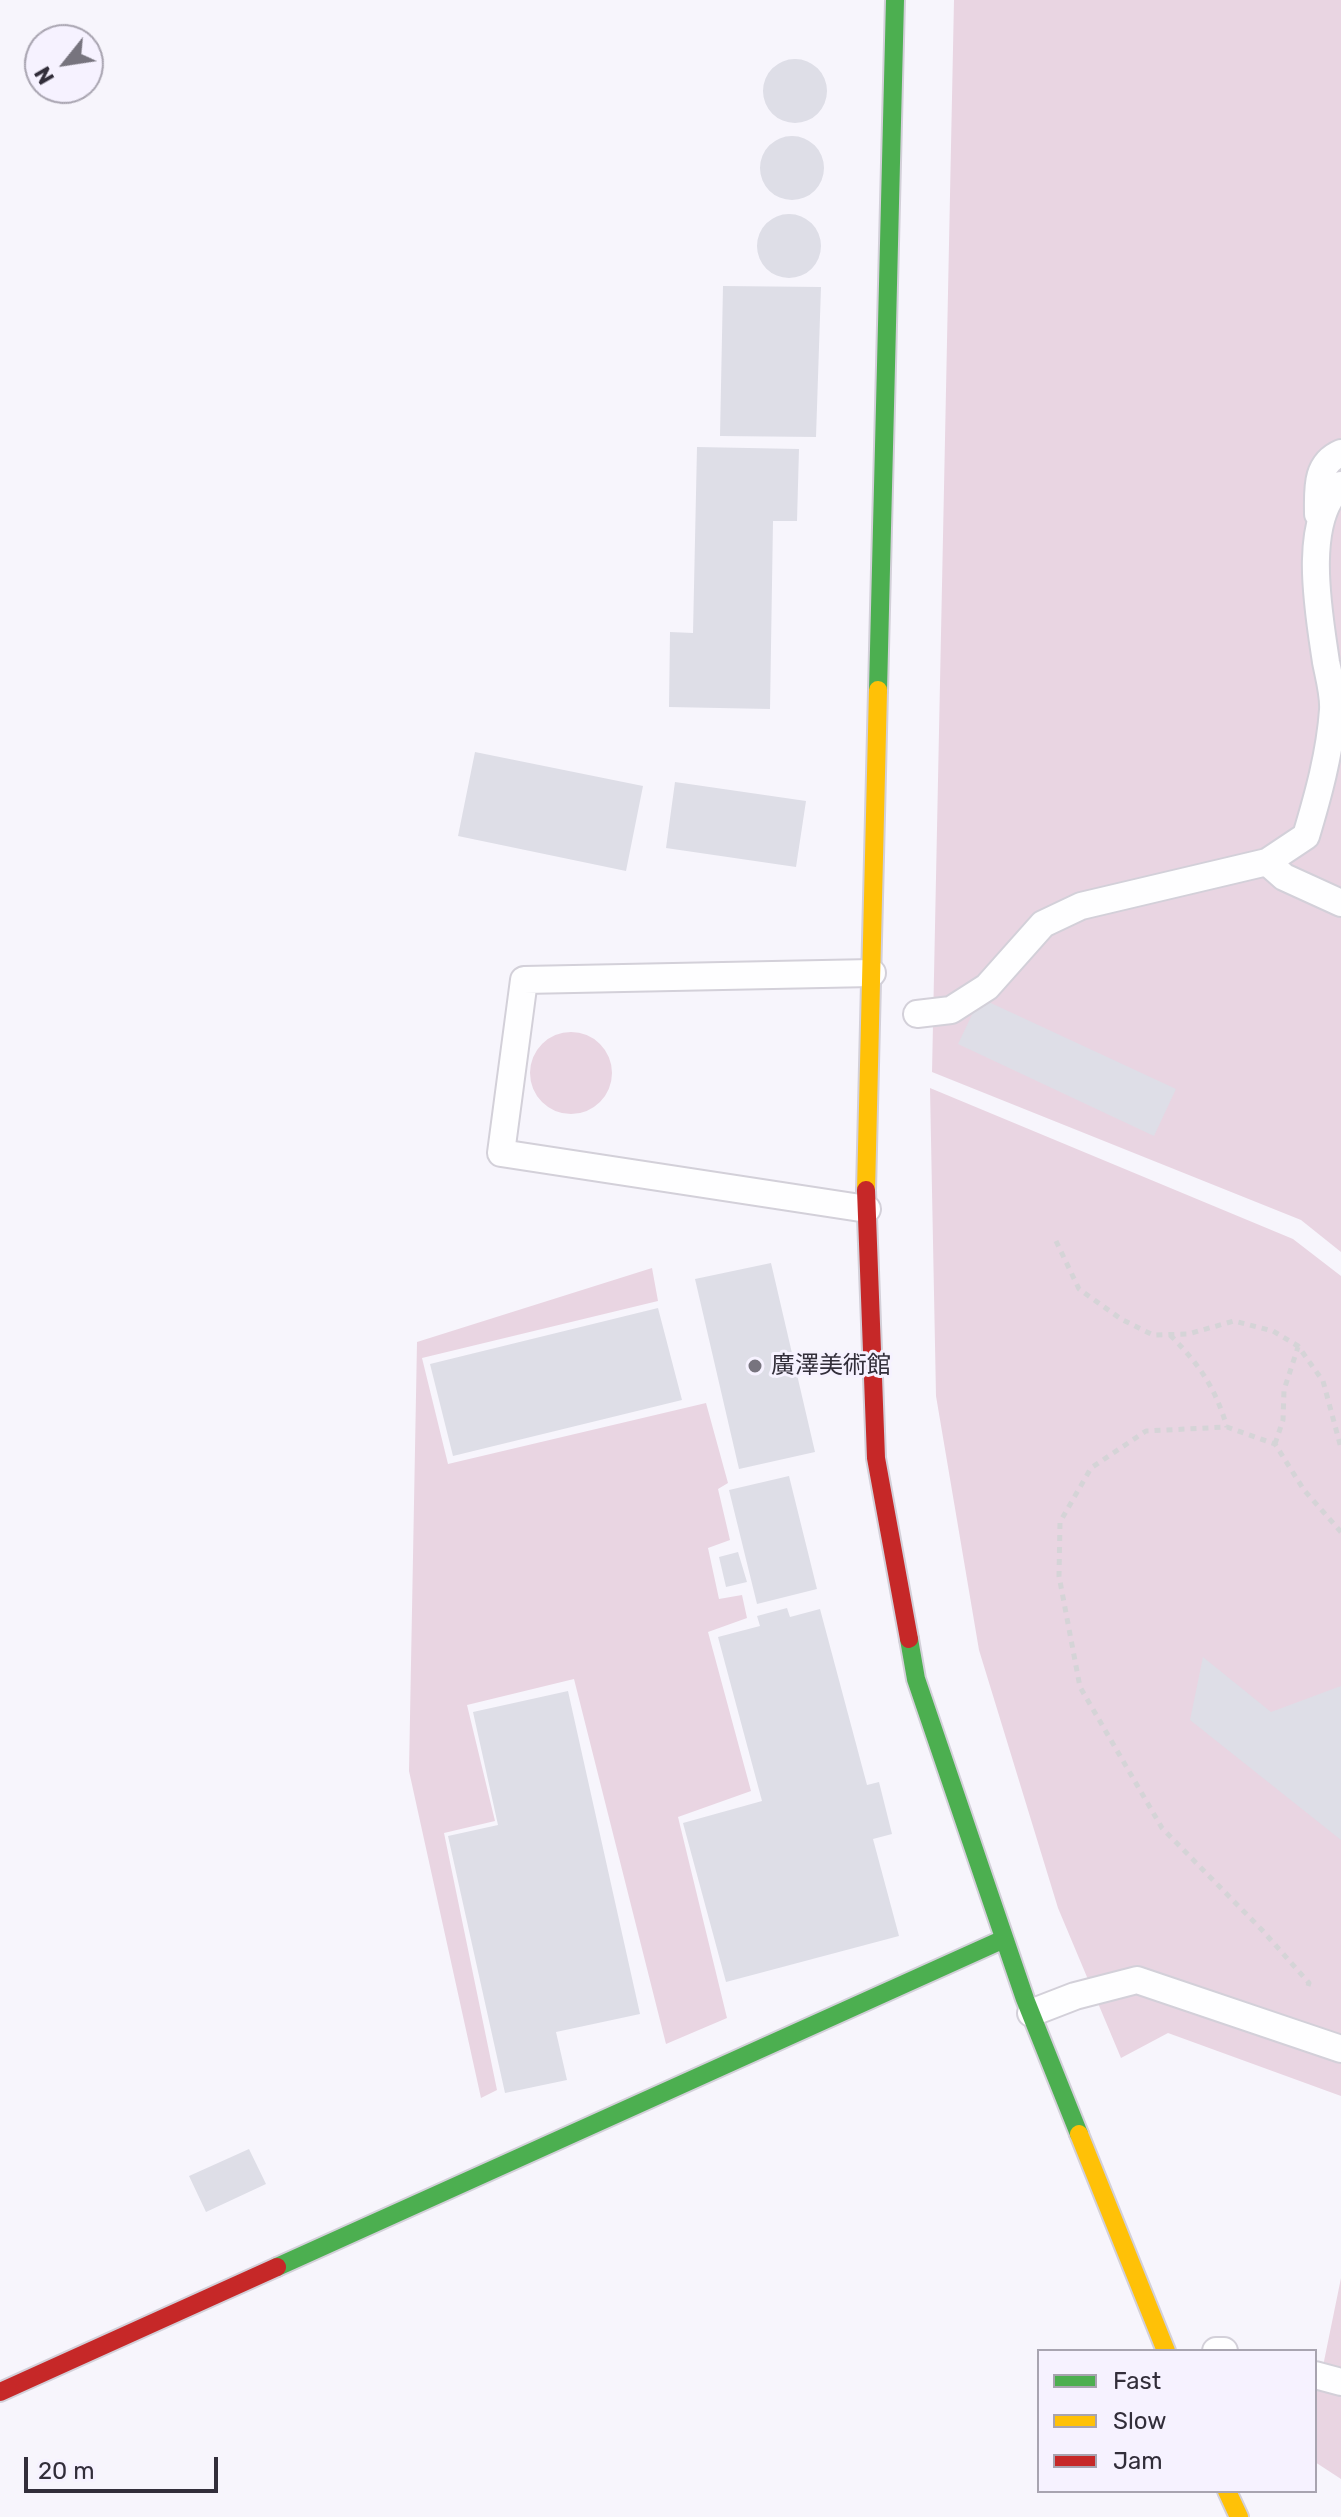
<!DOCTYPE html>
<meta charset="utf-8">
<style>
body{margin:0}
#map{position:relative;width:1341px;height:2517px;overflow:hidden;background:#f7f5fc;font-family:Rubik,sans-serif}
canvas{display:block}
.legend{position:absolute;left:1037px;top:2349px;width:280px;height:144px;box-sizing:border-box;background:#f6f2ff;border:2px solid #a8a4b0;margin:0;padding:10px 14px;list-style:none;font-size:24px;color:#322e3a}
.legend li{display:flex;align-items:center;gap:16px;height:40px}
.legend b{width:40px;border:2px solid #a8a4b0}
.north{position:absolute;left:24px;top:24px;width:80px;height:80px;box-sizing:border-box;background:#f6f2ff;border:2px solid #a8a4b0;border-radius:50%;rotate:240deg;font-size:22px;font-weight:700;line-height:32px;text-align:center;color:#322e3a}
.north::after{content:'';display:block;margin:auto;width:28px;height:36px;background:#77747e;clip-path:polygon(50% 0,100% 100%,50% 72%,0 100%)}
.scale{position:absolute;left:24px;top:2457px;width:194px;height:36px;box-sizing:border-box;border:4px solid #322e3a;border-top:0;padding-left:10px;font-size:24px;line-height:28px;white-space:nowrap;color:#322e3a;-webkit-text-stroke:6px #f6f2ff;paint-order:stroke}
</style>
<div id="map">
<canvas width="1341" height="2517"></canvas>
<ul class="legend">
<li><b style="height:10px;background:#4caf50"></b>Fast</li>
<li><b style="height:10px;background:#ffc107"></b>Slow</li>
<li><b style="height:10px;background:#c62828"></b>Jam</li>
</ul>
<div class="north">N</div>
<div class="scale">20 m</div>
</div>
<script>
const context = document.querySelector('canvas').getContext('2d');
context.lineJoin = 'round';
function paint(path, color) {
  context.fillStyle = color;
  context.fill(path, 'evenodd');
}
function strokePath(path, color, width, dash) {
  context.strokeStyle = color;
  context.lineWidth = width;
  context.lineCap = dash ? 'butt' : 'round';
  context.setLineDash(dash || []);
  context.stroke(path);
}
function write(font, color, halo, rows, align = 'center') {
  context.font = font + ' Rubik,"Noto Sans JP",sans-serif';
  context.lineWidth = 6;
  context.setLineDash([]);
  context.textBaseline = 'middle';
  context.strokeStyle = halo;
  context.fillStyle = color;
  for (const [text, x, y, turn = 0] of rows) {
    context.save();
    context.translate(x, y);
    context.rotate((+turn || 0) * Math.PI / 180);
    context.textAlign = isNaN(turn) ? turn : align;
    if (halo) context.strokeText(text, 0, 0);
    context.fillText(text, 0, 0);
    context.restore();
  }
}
paint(new Path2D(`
 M954 0H1341V1252L1301 1220 932 1072Z
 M530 1073a41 41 0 1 1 82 0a41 41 0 1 1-82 0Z
 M930 1088 1293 1239 1341 1276V2096L1168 2033 1121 2058 1058 1908 979 1650 936 1396Z
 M652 1268 658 1301 422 1358 448 1464 706 1403 728 1483 718 1489 730 1540 708 1548 719 1599 742 1595 747 1618 708 1632 751 1791 678 1817 727 2018 666 2044 574 1679 467 1705 495 1821 444 1833 497 2090 481 2098 409 1771 417 1342Z
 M1341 2278V2479L1315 2462V2370L1322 2371Z`), '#e9d5e2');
paint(new Path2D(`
 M763 91a32 32 0 1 1 64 0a32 32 0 1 1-64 0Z
 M760 168a32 32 0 1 1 64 0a32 32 0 1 1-64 0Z
 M757 246a32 32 0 1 1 64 0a32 32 0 1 1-64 0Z
 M723 286 821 287 816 437 720 436Z
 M697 447 799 449 797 521H773L770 709 669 707 670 632 693 633Z
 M475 752 643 786 626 871 458 836Z
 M675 782 806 801 796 867 666 848Z
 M980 998 1176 1089 1154 1136 958 1044Z
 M771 1263 815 1452 739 1469 695 1279Z
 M658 1308 682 1400 453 1456 430 1364Z
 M789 1476 817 1589 757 1604 729 1490Z
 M738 1552 747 1582 726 1587 719 1557Z
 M787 1608 790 1617 820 1609 867 1785 879 1782 892 1834 873 1839 899 1936 726 1982 683 1823 762 1801 718 1637 760 1626 757 1616Z
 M1203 1657 1271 1712 1341 1686V1840L1190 1720Z
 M568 1691 640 2014 556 2032 567 2080 505 2093 448 1836 498 1825 473 1712Z
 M249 2149 266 2184 206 2212 189 2176Z`), '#dedee7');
const lane = new Path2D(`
 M1318 514C1318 490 1315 464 1341 453
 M1267 862 1284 877 1341 903
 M917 1014 951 1010 987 987 1043 924 1081 906 1267 862 1306 836C1318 796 1330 753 1333 710 1334 695 1329 677 1326 662 1319 614 1301 521 1341 485
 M867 1209 501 1153 524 980 872 973
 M1031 2013 1075 1996 1137 1980 1341 2049
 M1216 2351H1224
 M1315 2375 1341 2382`);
const fast = new Path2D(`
 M878 690 895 0
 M909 1639 916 1679 1025 1999 1079 2134
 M277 2267 1004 1939`);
const slow = new Path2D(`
 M866 1190 878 690
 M1079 2134 1166 2351
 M1227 2491 1239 2517`);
const jam = new Path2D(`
 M866 1190 876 1458 909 1639
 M0 2392 277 2267`);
strokePath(lane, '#d3d0d9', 30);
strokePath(fast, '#d3d0d9', 22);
strokePath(slow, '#d3d0d9', 22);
strokePath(jam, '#d3d0d9', 22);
strokePath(new Path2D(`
 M1056 1241 1079 1289 1121 1319 1153 1335 1188 1334 1234 1321 1273 1331 1298 1346 1323 1381 1341 1448
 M1170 1335C1199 1364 1215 1387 1227 1427
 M1275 1444 1283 1420 1284 1390 1298 1347
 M1308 1986 1309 1983 1262 1930 1162 1828 1080 1687 1059 1576 1060 1522 1091 1468 1146 1431 1227 1427 1275 1444 1304 1490 1341 1532`), '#d5d4d7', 5, [6, 6]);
strokePath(lane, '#fefeff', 26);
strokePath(fast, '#4caf50', 18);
strokePath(slow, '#ffc107', 18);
strokePath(jam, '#c62828', 18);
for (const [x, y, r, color] of [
 [755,1366,8,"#77747e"]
]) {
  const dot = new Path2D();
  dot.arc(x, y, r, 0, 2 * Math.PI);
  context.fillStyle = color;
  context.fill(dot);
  strokePath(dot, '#f6f2ff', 3);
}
write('24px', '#322e3a', '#f6f2ff', [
 ["廣澤美術館",771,1366]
], 'left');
</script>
